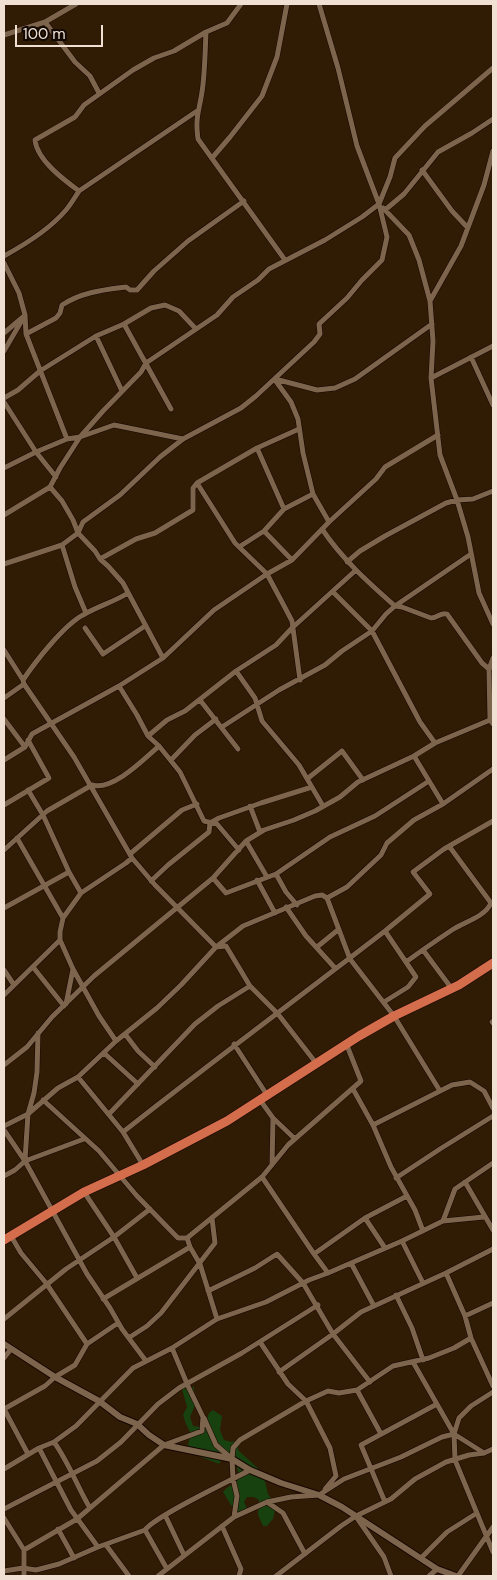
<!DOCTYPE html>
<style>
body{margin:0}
#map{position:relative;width:497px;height:1580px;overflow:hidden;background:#301b05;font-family:"DM Sans",sans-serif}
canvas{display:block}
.frame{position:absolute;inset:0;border:5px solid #efe0d3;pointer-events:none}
.scale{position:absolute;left:15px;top:25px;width:88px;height:22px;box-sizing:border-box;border:2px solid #efe0d3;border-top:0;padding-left:6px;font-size:15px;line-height:18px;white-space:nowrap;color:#efe0d3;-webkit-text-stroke:4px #110802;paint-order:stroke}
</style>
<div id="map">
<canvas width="497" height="1580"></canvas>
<div class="frame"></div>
<div class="scale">100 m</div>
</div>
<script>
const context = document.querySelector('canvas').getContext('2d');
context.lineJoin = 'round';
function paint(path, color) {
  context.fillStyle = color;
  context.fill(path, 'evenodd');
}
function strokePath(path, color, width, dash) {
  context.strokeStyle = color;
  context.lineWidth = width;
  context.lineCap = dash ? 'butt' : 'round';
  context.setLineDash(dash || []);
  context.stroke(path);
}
paint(new Path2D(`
 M194 1387 195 1405 190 1417 193 1426 201 1427 205 1425 209 1413 213 1410 222 1416 220 1430 224 1440 231 1442 239 1440 238 1450 263 1473 268 1494 276 1505 273 1519 267 1526H263L258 1515 259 1500 254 1497H247L244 1502 247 1508 236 1513 223 1492C227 1486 235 1484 240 1478L236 1465 223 1458 219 1464 191 1453 188 1445 191 1434 186 1424 183 1415 187 1407 182 1389Z`), '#174210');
const minor = new Path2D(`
 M76 4 45 22 75 62 90 76 99 93
 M206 32C205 52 205 73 202 92 199 112 195 117 198 139L285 260
 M4 35 45 22
 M197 111 79 191C64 180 37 160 35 140L75 117 84 105 133 70 154 58 174 51 206 32 227 23 241 4
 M493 151 484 185 461 246 430 301 433 341 431 378 440 455 457 500 468 537 479 593 493 624
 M212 158 230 137 262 96 277 57 287 4
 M422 170 452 211 468 228
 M383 208 409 235 419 260 430 301
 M385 210 404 194 438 152 472 133 493 119
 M4 256C26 244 50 229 66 210 71 204 75 197 79 191
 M4 263 19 293 25 315 26 334 67 439
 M124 324 171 409
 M4 333 23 317
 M26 334 56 318 60 313 62 305C82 292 103 290 126 287L130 290H137L154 271 188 241 244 201
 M96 336 122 391
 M4 351 25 315
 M471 357 493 405
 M431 378 493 346
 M275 379 317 390 335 388 355 379 432 324
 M275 380 291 402 298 419 303 453 313 494 329 522
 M4 398 18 390 40 371 96 336 124 324 151 308 165 305 179 311 196 329
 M4 402 36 452 56 477
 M257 448 284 509
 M4 468 36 452 67 439 80 437 114 425 183 439
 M197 483 235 543 267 574 282 602 292 621 300 680
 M50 487 62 501 73 520 78 533 95 551 100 559 108 566 123 583 163 658
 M4 515 50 487 60 468 80 437 103 411 141 372 146 363 217 315 233 297 258 280 269 269 325 240 362 217 379 204 390 177 395 158 425 126 493 68
 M322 529C342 559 368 582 395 606L402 607 431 618C437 618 441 612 447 614L482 663 489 669 493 665
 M264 531 292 560
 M62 545 75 587 86 613
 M239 547 264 531 284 509 313 494
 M100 559 136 539 155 533 193 510V488L197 483 257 448 299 429
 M347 562 360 551 385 536 446 503 457 500 473 499 493 491
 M4 564 62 545 78 533 83 522 120 495 160 457 183 439 241 408 256 396 314 342 320 334 319 324 347 298 362 280 382 260 387 237 379 204 357 146 338 68 319 4
 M333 592 372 631 420 722 435 743
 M85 628 103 654 145 626
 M4 650 23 680 24 684 74 757 132 858 155 885 216 947 226 946 250 986 278 1014 316 1063
 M493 658 489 669 490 720 493 724
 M236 671 255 698 262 721 299 765 323 806
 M23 680C35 662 64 625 83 615 98 606 114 602 128 593
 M119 686 137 715 148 736 159 746 180 772 204 821 217 824 239 850
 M4 698 24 684
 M200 700 238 749
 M4 719 25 747
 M222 727 279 690 325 665 342 651 372 631 386 614 395 606 471 554
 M148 736 167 720 185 711 236 671 276 645 292 628 356 570
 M414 756 443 804
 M4 760 25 747 32 734 119 686 163 658 214 610 267 574 292 560 329 522 376 479 385 467 438 435
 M171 760 195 735 216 719
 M307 779 342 751 363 780
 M28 790 43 815 69 872 81 893
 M4 805 49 778 28 740
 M250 806 260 832
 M210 823 219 818 261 803 312 787
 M17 838 63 918
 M246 841 267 877
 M4 850 47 811 92 785C113 791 144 759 159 746
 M130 854 182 810 197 804
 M276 874 286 892 297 905
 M213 878 226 893 276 874 330 837 375 816 429 781
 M257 880 275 913
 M151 881 168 865 209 832 210 823
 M327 898 347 887 381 855 387 843 414 820 443 804 493 769
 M286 907 306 936 335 968
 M4 908 69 872
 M317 947 339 929
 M423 950 452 989
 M406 962C421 951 437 940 452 930 464 922 485 917 491 903L449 846
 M33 967 64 1006
 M4 970 14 985
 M4 995 60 940
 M384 1002 408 987 416 977 385 931 430 894 413 872 444 849 493 821
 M66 1004 73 969
 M492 1022 493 1023
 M125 1034 138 1051 155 1067
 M116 1041 99 1016 73 969 60 940V932L63 918 81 893 126 863 132 858
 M234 1044 267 1095
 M104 1053 138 1084
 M4 1065 27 1047 52 1017 94 976 213 878 246 841 264 830 294 820 315 811 340 797 358 782 414 756 435 743 490 720 493 716
 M78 1077 123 1132 143 1165
 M353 1089 373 1125 391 1167 415 1210 423 1231
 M43 1100 99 1151 137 1196 178 1238H187
 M260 1100 273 1118 295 1139
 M109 1114 195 1024 218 1006 250 986
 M373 1125 452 1085 470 1082 484 1091 493 1108
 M4 1126 28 1114 58 1088 78 1077 116 1041 157 1008 181 985 216 947 243 926 315 896 322 895 327 898 350 959 394 1016 440 1091
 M4 1130 25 1161 87 1274 110 1308 122 1329 146 1361
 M123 1132C209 1064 298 998 385 931
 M25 1160 28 1114 34 1093 37 1072 38 1033
 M272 1165 273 1118
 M4 1176 15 1170 25 1161 84 1139
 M262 1177 314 1254 328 1273
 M396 1178 440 1149 493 1116
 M465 1182 493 1230
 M84 1192 114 1237 137 1278
 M365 1218 385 1248
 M443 1221 455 1189 493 1163
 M11 1236 21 1253 46 1283 87 1344
 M402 1241 423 1283
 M314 1254 365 1218 407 1196
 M351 1263 374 1306
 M446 1273 465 1316 471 1338 493 1386
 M208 1291 255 1268 277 1254 303 1283 333 1334 370 1382
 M396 1295 412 1328 423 1360
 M103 1299 190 1247
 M465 1316 493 1303
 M4 1319 66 1269 114 1237 150 1209
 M217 1319 200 1264 190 1247 187 1238 262 1177 288 1145 361 1081 346 1043
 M130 1337 147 1326 161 1313 215 1243 212 1218
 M260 1342 288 1384 306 1401 330 1448 336 1476 325 1489
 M172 1348 188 1386
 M4 1358 11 1349
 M413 1362 454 1434 484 1453
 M279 1372 333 1334 361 1312 446 1273 493 1249
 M357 1390 381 1434
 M493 1392 471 1406 459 1418 454 1434 455 1460 493 1552
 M204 1418 216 1445 232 1459 233 1479 237 1496 234 1517
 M54 1442C69 1463 77 1486 90 1508
 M39 1448 71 1510 98 1547
 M28 1454 4 1409 45 1386 55 1377 75 1365 87 1344 118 1323
 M232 1459 233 1448 240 1440 306 1401 328 1391 339 1393 357 1390 393 1366 429 1358 454 1348 471 1338
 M4 1469 39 1448 54 1442 76 1426 133 1368 172 1348 217 1319 266 1302 309 1280 328 1273 402 1241 443 1221 484 1217
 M267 1502 283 1513 305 1554
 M385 1502 361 1445 437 1404
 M4 1509 97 1461 121 1442 158 1404 179 1388 242 1353 318 1305
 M165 1515 184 1555
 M4 1518 24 1550V1576
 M357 1518 384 1557 391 1576
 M222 1526 241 1569 239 1576
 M58 1529 74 1558
 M145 1530 167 1569
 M106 1545 129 1576
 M24 1550 77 1519 164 1445 202 1431 203 1417 187 1384
 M421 1558 447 1532 477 1513
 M4 1571 23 1568 36 1570 59 1564 98 1547 145 1530C155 1516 230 1481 250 1470
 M158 1576 234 1517 267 1502 291 1497 319 1495 344 1479 401 1457 442 1437 454 1434
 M276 1576 341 1526 356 1516 391 1499 415 1479 446 1462 469 1455 484 1453 493 1449
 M429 1576 437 1569
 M458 1576 493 1527`);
const tertiary = new Path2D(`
 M4 1344 55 1377 99 1401 120 1417 137 1424 149 1435 164 1445 232 1459 250 1470 281 1483 319 1495 342 1507 437 1569 456 1576`);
const trunk = new Path2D(`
 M4 1240 84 1192 143 1165 227 1121 359 1036 394 1016 459 985 493 963`);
strokePath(minor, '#170500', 6);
strokePath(tertiary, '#170500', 8);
strokePath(trunk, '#170500', 10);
strokePath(minor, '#7d644d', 5);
strokePath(tertiary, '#7d644d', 6);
strokePath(trunk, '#d46d4c', 9);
</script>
